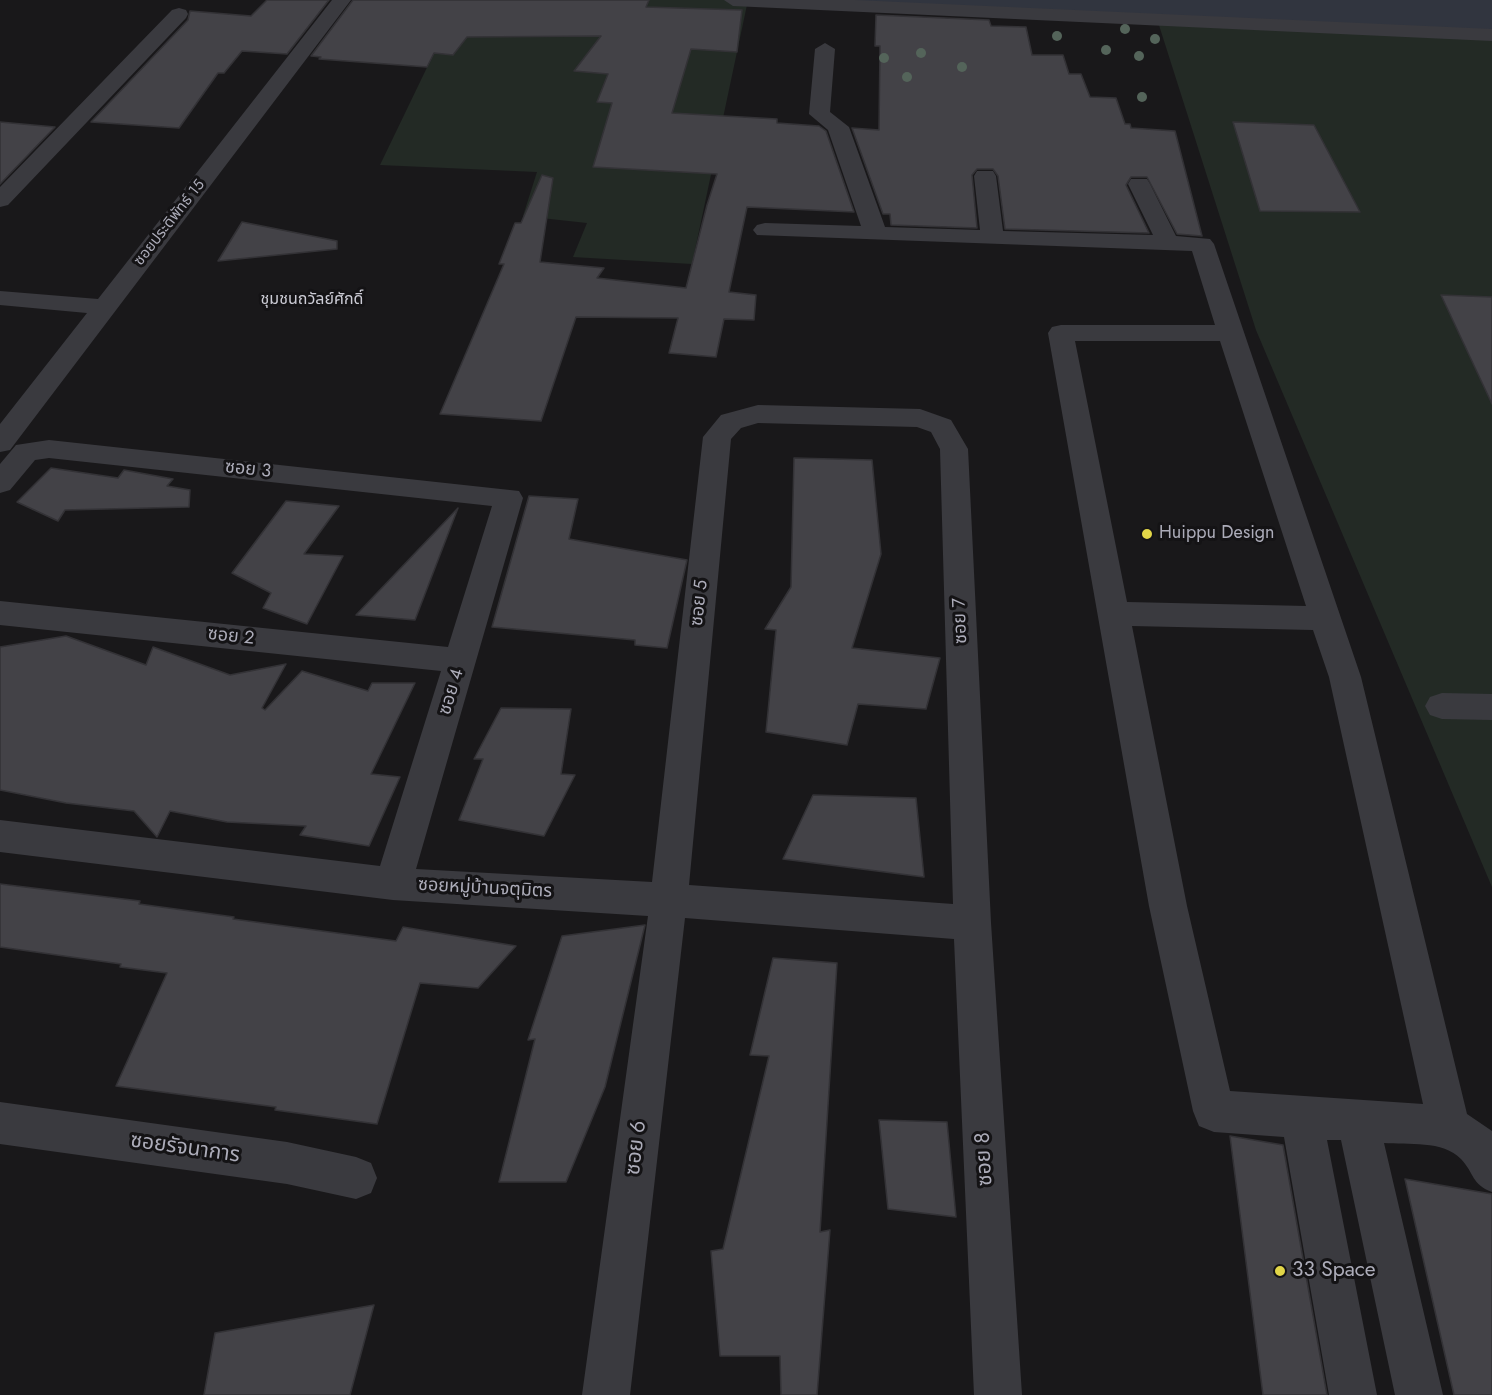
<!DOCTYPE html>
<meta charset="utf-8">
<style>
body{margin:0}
canvas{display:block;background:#19181a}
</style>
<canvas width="1492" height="1395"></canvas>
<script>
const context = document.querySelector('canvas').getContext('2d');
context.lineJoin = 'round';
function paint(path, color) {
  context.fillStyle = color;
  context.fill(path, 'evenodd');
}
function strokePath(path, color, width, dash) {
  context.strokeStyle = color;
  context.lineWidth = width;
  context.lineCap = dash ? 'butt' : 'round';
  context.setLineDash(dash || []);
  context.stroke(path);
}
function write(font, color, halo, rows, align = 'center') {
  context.font = font + ' Jost,"Noto Sans Thai",sans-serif';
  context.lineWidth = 6;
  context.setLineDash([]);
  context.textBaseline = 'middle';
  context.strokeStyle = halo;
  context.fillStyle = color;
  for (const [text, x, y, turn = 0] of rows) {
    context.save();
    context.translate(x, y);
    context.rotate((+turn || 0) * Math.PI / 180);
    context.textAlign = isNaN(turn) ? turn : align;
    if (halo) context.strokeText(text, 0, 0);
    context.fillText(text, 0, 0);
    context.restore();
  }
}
paint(new Path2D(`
 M468 0H748L692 264 573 257 587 223 523 216 537 172 380 165 434 53 453 55 462 44Z
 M1158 22 1492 35V887L1256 330Z`), '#232a25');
paint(new Path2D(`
 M758 0H1492V34Z`), '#31353f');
const building = new Path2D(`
 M267 0H329L287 54 242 51 224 73H218L179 128 91 122 188 20 190 11 251 16Z
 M353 0H649L646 7 742 10 737 52 691 49 672 113 777 119V123L819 126 826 131 854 212 747 207 729 292 756 295 754 320 724 319 716 357 669 353 678 318 576 317 541 421 440 414 504 264H499L515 223H521L542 175 553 178 540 262 604 268 597 278 686 288 707 205 717 174 593 167 612 103 597 102 608 74 574 71 601 36 467 37 453 55 434 53 427 67 319 59 321 57 311 56Z
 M876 15 989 20 991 26 1026 27 1032 55H1063L1069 74H1081L1090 97 1116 98 1125 124H1130L1131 128 1175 131 1202 236 1177 234 1147 177H1131L1126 185 1149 233 1005 229 998 176 993 169H977L972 175 977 228 891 225 890 214H883L852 128 879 130 880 46H875Z
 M0 122 55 127 0 184Z
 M1233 122 1314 125 1360 212 1260 211Z
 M242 222 337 241V249L218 261Z
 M1441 295 1492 297V404Z
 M794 458 872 460 881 554 852 648 940 658 926 709 858 704 847 745 766 732 776 630 765 629 791 587Z
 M51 468 118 478 124 470 173 479 167 486 190 490 189 507 65 510 58 521 17 502Z
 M529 496 578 499 569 539 687 560 667 648 635 645V640L492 627Z
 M286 501 339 506 304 554 343 556 307 624 263 608 271 593 232 573Z
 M458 508 415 620 356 615Z
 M66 636 146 665 153 647 230 675 286 664 262 708 265 710 302 671 368 691 372 683H415L371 774 400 777 369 846 300 835 306 826 227 822 170 811 157 837 134 811 66 803 0 790V647Z
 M501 708 571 709 561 774 575 775 544 836 459 820 483 759H474Z
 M813 795 916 798 924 877 783 859Z
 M0 884 140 901 139 904 234 917 233 919 396 941 403 927 516 946 478 988 420 983 377 1124 275 1110 276 1107 116 1086 167 973 120 967 121 964 0 947Z
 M645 925 605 1087 566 1182H499L535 1039 528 1040 562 936Z
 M773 958 837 963 820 1232 830 1230 817 1395H781L780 1356H720L711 1251 723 1249 769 1056 750 1055Z
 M879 1120 947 1122 956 1217 888 1209Z
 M1230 1136 1283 1145 1327 1395H1263Z
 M1405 1179 1492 1194V1395H1454Z
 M374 1305 350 1395H204L215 1333Z`);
paint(building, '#434247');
strokePath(building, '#333236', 1.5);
paint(new Path2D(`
 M332 0H351L10 450 0 452V424L87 313 0 305V291L98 299Z
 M724 0H855L1492 29V41L733 6Z
 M179 8 186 10 188 14 186 18 8 205 0 207V187L172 10Z
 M825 43 835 49 830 112 849 127 885 227 980 230 974 176 977 171H993L996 176 1003 231 1153 235 1128 184 1131 179H1147L1150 184 1176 236 1210 239 1214 244 1361 677 1467 1114 1492 1131V1192C1471 1184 1475 1174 1461 1159 1443 1140 1408 1145 1384 1143L1443 1395H1395L1341 1140H1327L1377 1395H1329L1284 1137 1214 1132 1199 1126 1193 1111 1149 906 1048 333 1052 327 1061 325H1215L1192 251 757 235 753 230 757 225 765 223 861 226 828 130 809 114 815 49ZM1075 341H1220L1306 606 1127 602ZM1132 626 1313 630 1329 677 1423 1104 1230 1091 1187 906Z
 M758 405 920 409 951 420 968 449 991 923 1022 1395H974L954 939 685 918 630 1395H582L648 916 393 900 0 852V820L380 866 441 671 0 625V601L448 647 492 506 49 458 35 460 10 490 0 493V464L16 445 49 440 519 491 523 498 416 869 652 882 703 437 721 415ZM758 423 917 427 931 432 940 449 953 904 689 885 731 439 741 428Z
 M1442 693 1492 694V720L1442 719 1430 715 1425 706 1430 697Z
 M0 1102 287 1142 356 1157 371 1163 377 1178 371 1193 356 1199 287 1184 0 1144Z`), '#3a3a3f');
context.fillStyle = '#54645a';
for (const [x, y] of [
 [1125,29],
 [1057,36],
 [1155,39],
 [1106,50],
 [921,53],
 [1139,56],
 [884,58],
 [962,67],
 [907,77],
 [1142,97]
]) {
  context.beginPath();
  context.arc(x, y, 5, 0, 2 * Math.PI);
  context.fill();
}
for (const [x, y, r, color] of [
 [1147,534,6,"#e2d648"],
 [1280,1271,6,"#e2d648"]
]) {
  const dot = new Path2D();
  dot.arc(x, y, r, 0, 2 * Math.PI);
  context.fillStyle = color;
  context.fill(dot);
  strokePath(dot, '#141315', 2);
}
write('15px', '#acacb9', '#141315', [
 ["ซอยประดิพัทธ์ 15",170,223,-52]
]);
write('16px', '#ccccd5', '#141315', [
 ["ชุมชนถวัลย์ศักดิ์",312,300]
]);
write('18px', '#acacb9', '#141315', [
 ["ซอย 3",248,470,6],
 ["ซอย 5",700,603,-84],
 ["ซอย 7",961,621,-92],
 ["ซอย 2",231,637,6],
 ["ซอย 4",452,692,-73],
 ["ซอยหมู่บ้านจตุมิตร",485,889,3]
]);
write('18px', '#acacb9', '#141315', [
 ["Huippu Design",1159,534]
], 'left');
write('21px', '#acacb9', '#141315', [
 ["ซอย 6",637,1148,-83],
 ["ซอยรัจนาการ",185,1149,8],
 ["ซอย 8",985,1159,-93]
]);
write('21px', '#acacb9', '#141315', [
 ["33 Space",1292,1271]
], 'left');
</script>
